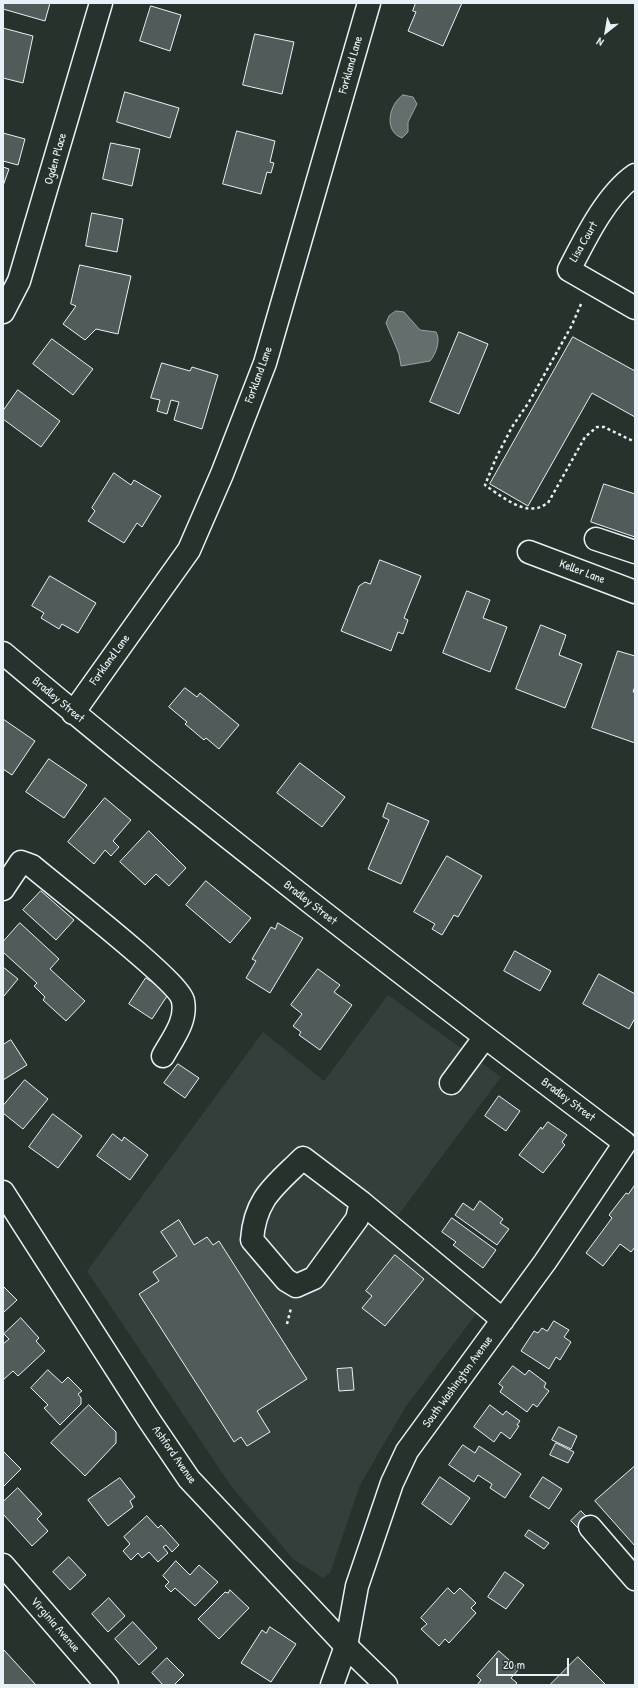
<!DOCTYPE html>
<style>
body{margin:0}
#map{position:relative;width:638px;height:1688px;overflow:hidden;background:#26332d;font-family:"Patrick Hand",sans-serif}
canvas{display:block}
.frame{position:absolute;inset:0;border:4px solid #e8f1f8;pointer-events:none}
.north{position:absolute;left:586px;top:12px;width:40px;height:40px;-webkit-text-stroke:3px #26332d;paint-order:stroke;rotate:211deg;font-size:11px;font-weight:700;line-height:16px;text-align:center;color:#e8f1f8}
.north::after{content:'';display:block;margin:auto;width:14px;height:18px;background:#e8f1f8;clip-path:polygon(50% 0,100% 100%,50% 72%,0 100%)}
.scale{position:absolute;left:496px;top:1658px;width:73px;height:18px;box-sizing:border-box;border:2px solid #e8f1f8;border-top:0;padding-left:5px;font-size:12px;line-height:14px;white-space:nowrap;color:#e8f1f8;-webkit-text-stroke:3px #26332d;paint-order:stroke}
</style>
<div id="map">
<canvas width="638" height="1688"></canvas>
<div class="frame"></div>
<div class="north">N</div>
<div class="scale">20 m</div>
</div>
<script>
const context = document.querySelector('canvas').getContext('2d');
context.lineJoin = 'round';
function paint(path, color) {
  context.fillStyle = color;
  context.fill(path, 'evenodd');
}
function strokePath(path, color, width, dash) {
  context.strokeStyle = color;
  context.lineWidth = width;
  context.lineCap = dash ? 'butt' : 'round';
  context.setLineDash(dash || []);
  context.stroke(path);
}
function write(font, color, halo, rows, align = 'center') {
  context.font = font + ' "Patrick Hand",sans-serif';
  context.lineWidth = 3;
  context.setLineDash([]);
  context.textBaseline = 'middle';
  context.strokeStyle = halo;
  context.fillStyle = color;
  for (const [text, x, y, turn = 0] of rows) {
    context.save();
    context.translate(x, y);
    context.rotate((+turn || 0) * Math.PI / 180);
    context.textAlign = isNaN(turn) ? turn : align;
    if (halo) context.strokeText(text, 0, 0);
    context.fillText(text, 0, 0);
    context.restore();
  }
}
paint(new Path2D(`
 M388 995 501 1077 397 1217 490 1296 406 1406 360 1485 330 1573 323 1578 293 1559 231 1486 87 1271 263 1032 324 1081Z`), '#333f3a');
const water = new Path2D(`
 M403 95 413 97 417 104 408 122V132L402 138C383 131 389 104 403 95Z
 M396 311 404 312 420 330 436 332C441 340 436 354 430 361L401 366 399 354 386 323 389 316Z`);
paint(water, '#636f6d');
strokePath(water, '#98a3a5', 1);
const building = new Path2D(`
 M3 3H50L45 21 3 9Z
 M416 3H462L443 46 408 31 416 12 413 11Z
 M151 6 181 15 170 51 140 41Z
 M3 28 33 36 23 83 3 78Z
 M255 34 294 42 282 94 243 85Z
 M125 92 179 108 170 138 117 122Z
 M237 131 275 141 270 162 274 163 271 173 267 172 261 194 223 184Z
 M3 133 25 139 18 165 3 161Z
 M111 143 140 149 132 186 103 179Z
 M3 167 9 169 3 186Z
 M92 213 123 219 117 252 86 246Z
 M80 265 131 276 118 334 96 329 85 340 63 324 76 306 71 304Z
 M459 332 488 344 459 414 430 402Z
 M573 337 635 371V417L592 393 528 506 490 484Z
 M52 339 93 369 73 395 33 364Z
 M162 363 190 371 192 367 218 375 202 429 174 420 179 402 171 400 167 414 157 411 160 400 151 398Z
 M18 390 60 421 41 447 3 419V411Z
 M114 473 131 485 134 480 161 496 142 527 137 523 124 543 88 521 95 511 92 508Z
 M604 484 635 494V537L591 522Z
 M380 560 421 576 404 618 408 620 403 634 398 632 391 651 341 631 359 586 365 582 370 584Z
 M50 576 96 603 78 633 62 624 59 629 41 618 44 613 32 606Z
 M467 591 490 600 483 618 507 627 490 672 443 653Z
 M541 625 566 635 559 655 582 664 565 708 516 689Z
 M618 651 635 656V686L633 692H635V743L592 728Z
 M185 688 197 697 200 693 239 725 219 749 206 738 204 740 185 724 187 722 169 707Z
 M3 719 35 741 12 775 3 769Z
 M49 759 87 785 64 818 26 792Z
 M300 763 345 797 322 827 277 793Z
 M105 798 131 820 113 841 119 847 111 856 105 850 94 864 68 842Z
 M388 803 429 821 401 884 368 869 389 820 383 817Z
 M149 831 186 868 169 886 156 874 145 885 120 862Z
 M447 856 482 876 458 917 454 915 442 935 432 929 435 924 414 912Z
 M206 881 251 918 230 943 186 905Z
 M41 891 74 920 56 940 23 910Z
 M20 923 59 959 50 969 85 1001 66 1021 43 1000 45 997 34 986 37 983 3 952V942Z
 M278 923 303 938 270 993 246 978 256 961 252 959 271 927 275 929Z
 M515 951 551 971 540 991 504 971Z
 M3 967 18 979 4 996 3 995Z
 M318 969 340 985 334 992 352 1005 320 1050 299 1035 301 1032 293 1026 302 1014 291 1005Z
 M599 974 635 994V1018L629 1029 583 1004Z
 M146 978 169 993 152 1019 129 1004Z
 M11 1040 27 1065 3 1080V1045Z
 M178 1064 199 1078 185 1098 164 1083Z
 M25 1080 48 1099 23 1129 3 1113V1106Z
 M499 1096 520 1111 506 1131 485 1116Z
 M53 1114 82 1136 58 1168 29 1147Z
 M548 1122 567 1135 562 1142 565 1145 543 1173 519 1155 541 1127 542 1129Z
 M113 1134 122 1141 124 1137 148 1155 130 1180 97 1156Z
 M635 1185V1247L631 1252 620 1244 603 1266 586 1253 612 1218 609 1215 626 1193 628 1194Z
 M480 1201 503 1219 500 1223 509 1229 497 1245 455 1215 463 1203 473 1210Z
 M452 1218 496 1250 483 1268 453 1245 456 1242 442 1232Z
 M179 1220 194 1245 207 1237 213 1245 219 1241 307 1379 257 1411 270 1432 247 1446 241 1437 234 1442 139 1294 159 1281 153 1272 177 1256 161 1232Z
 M395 1255 424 1279 385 1326 362 1308 372 1296 366 1291Z
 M3 1286 17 1300 3 1313Z
 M21 1318 39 1338 36 1341 45 1351 18 1376 13 1371 3 1380V1344L9 1339 4 1334Z
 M554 1321 569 1330 564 1337 571 1342 560 1360 556 1357 549 1369 521 1351 534 1331 538 1333 542 1328 547 1331Z
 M513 1366 525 1375 529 1370 546 1383 544 1387 549 1391 537 1407 533 1404 527 1412 500 1392 503 1387 499 1384Z
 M352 1368 354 1390 339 1391 337 1369Z
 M48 1370 62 1383 68 1377 82 1391 78 1394 81 1398V1404L60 1425 44 1408 48 1405 31 1388Z
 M89 1405 116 1432V1443L85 1476 51 1443Z
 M490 1405 503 1415 506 1411 520 1421 517 1425 519 1426 510 1439 501 1432 494 1442 474 1427Z
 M559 1427 577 1436 571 1449 552 1440Z
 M556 1443 574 1452 568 1463 550 1455Z
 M463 1445 475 1453 479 1446 521 1474 505 1498 490 1488 492 1484 478 1475 474 1482 449 1465Z
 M3 1451 21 1469 3 1487Z
 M635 1466V1546L595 1501Z
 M440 1477 470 1498 451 1525 422 1504Z
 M543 1477 562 1489 549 1509 530 1497Z
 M120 1478 135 1497 130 1501 133 1507 108 1526 88 1500Z
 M18 1488 42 1514 37 1519 48 1531 32 1546 3 1514V1502Z
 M581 1511 591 1521 581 1531 571 1521Z
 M147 1516 158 1528 161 1525 179 1545 172 1552 166 1545 163 1547 168 1553 158 1562 149 1552 142 1558 138 1553 131 1560 123 1551 130 1544 124 1537Z
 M529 1530 549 1543 544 1549 525 1536Z
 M69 1557 86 1575 70 1590 53 1572Z
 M176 1561 190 1575 199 1565 218 1582 195 1606 175 1588 171 1592 165 1586 169 1582 163 1576Z
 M505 1572 524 1585 506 1609 488 1597Z
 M448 1588 454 1594 460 1588 476 1603 471 1608 476 1613 449 1643 445 1639 439 1646 421 1629 427 1624 421 1618Z
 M230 1590 249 1608 219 1639 198 1619 225 1592 228 1593Z
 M109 1598 125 1616 108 1632 92 1614Z
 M133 1622 157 1648 139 1665 115 1639Z
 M270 1627 296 1644 271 1682 241 1663 262 1630 266 1633Z
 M3 1649 36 1685H3Z
 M499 1651 519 1669 511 1678 517 1683 515 1685H477L481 1680 477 1676Z
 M578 1657 606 1685H550Z
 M167 1658 184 1675 174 1685H163L152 1673Z`);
paint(building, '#505c59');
strokePath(building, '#e8f1f8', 1);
const minor = new Path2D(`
 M635 175C606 195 585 239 569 270L635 308
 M3 312 19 281 101 3
 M596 539 635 552
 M529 552 635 592
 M3 653C205 824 414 984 625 1143L545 1262 407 1451 392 1483 357 1586 346 1646 332 1685
 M73 713 189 550 222 474 265 363 369 3
 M3 889 21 862 32 866C54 885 180 982 183 1001 187 1021 173 1038 163 1056
 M451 1083 485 1037
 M361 1202 357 1219 314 1278 296 1286 286 1280 252 1240C255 1198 275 1186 303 1158L361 1202 503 1320
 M590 1527 635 1579
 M3 1565 107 1685`);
const major = new Path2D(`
 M3 1192 149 1420 189 1479 346 1646 386 1685`);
strokePath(minor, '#e8f1f8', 25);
strokePath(major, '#e8f1f8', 25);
strokePath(new Path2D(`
 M581 304 572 325 529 402 512 427 496 458 485 485C498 494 520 512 536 508 540 508 544 505 548 503L585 437 597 427H604L635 442
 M287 1324 291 1308`), '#e8f1f8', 2.5, [3, 3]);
strokePath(minor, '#26332d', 22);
strokePath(major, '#26332d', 22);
write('12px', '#e8f1f8', '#26332d', [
 ["Forkland Lane",351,65,-74],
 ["Ogden Place",56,159,-74],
 ["Lisa Court",584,242,-60],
 ["Forkland Lane",259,375,-70],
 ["Keller Lane",582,572,21],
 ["Forkland Lane",110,660,-54],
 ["Bradley Street",58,700,40],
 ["Bradley Street",310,903,38],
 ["Bradley Street",568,1100,37],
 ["South Washington Avenue",458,1382,-54],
 ["Ashford Avenue",174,1455,55],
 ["Virginia Avenue",55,1625,49]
]);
</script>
